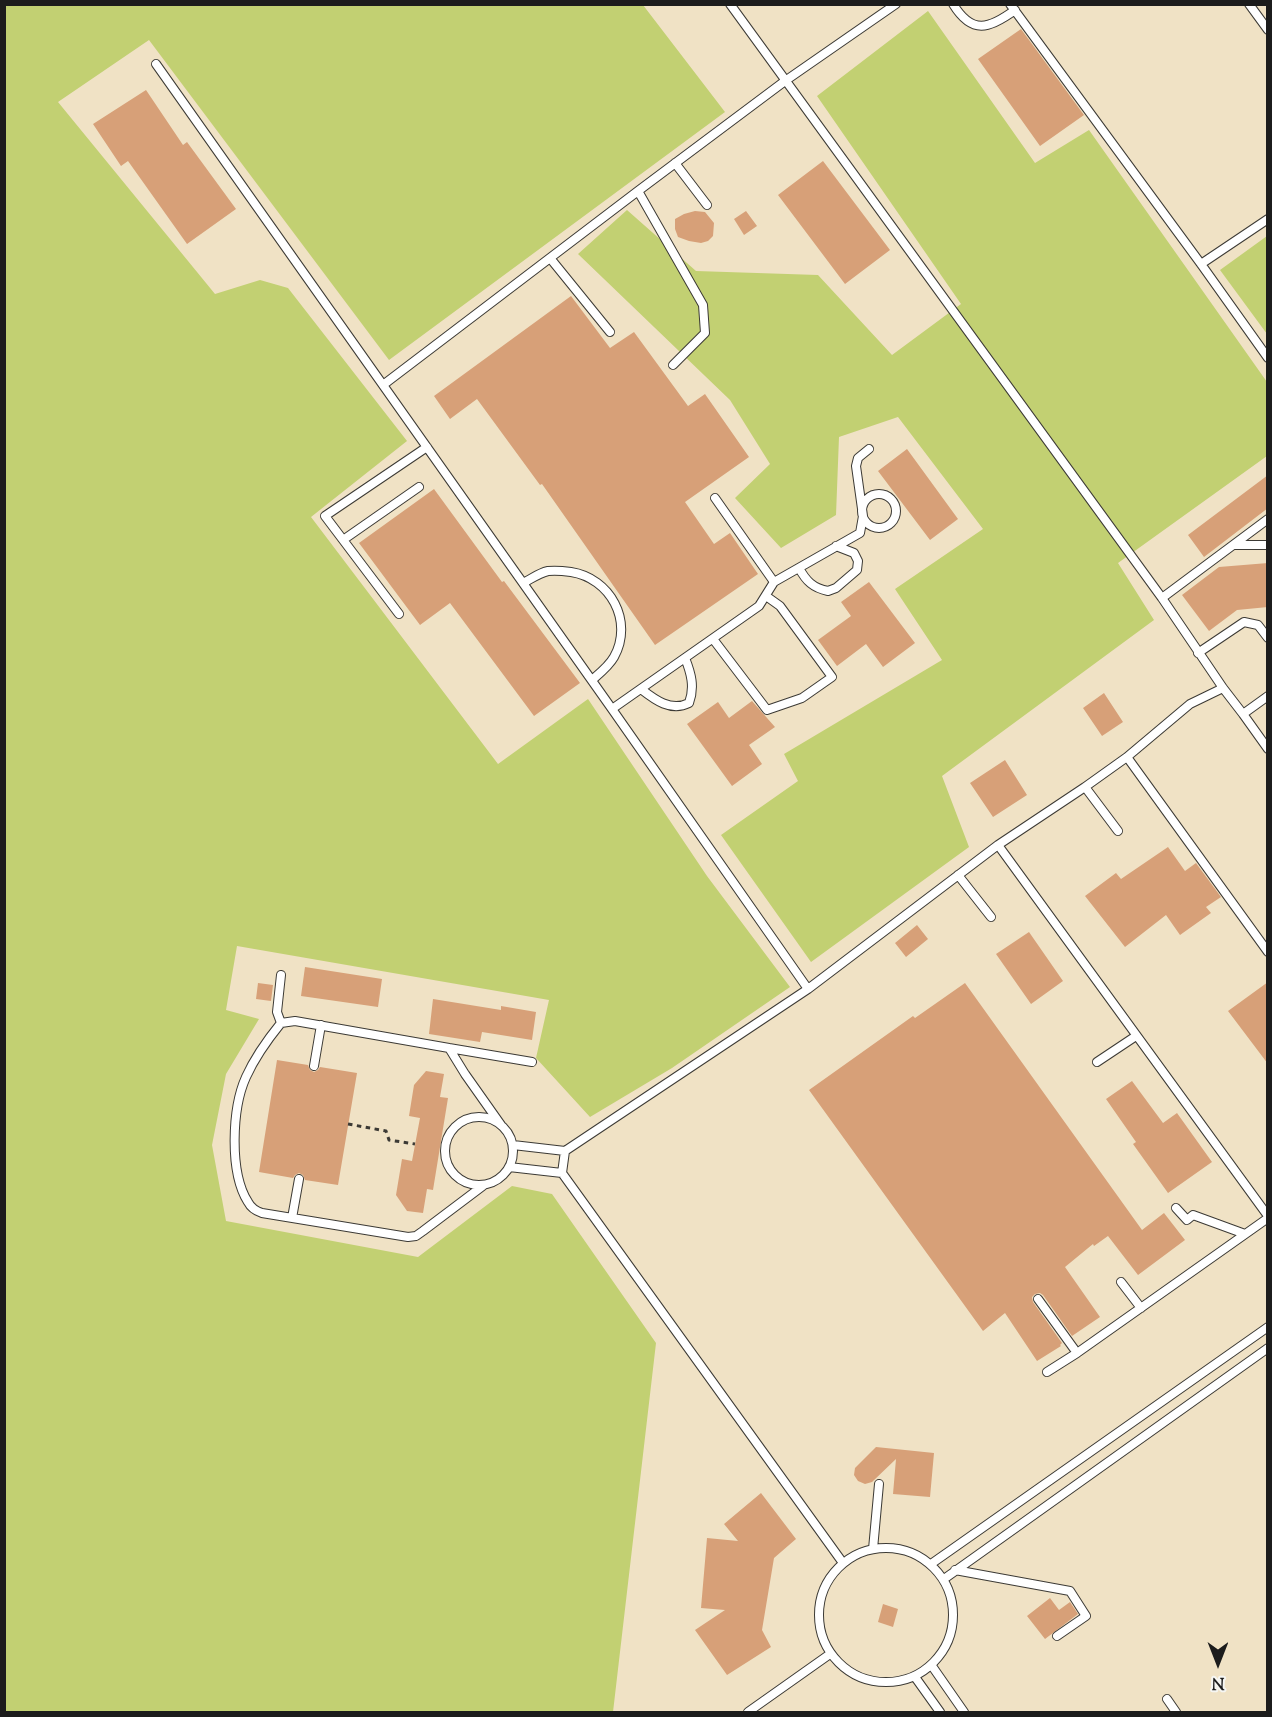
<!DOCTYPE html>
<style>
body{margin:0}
#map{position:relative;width:1272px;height:1717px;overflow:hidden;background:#f0e2c5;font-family:"Sorts Mill Goudy",serif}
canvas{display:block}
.frame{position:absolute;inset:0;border:6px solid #1c1c1c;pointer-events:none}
.north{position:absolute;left:1188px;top:1633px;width:60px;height:60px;-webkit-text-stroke:4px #f6f6f2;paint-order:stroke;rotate:180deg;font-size:16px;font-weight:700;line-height:24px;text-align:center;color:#1c1c1c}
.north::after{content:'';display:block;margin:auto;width:21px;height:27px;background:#1c1c1c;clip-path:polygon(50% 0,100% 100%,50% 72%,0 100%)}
</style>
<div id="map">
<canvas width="1272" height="1717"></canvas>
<div class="frame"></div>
<div class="north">N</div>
</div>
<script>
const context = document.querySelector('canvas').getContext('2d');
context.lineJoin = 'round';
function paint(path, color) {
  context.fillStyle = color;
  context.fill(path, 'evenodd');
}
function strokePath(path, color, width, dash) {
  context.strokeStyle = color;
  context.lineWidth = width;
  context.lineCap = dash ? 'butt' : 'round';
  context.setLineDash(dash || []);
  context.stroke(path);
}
paint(new Path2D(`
 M5 4 643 5 725 112 389 360 149 40 58 102 215 294 260 280 288 288 407 441 311 517 498 764 588 699 707 876 790 987 672 1068 590 1117 536 1058 549 1000 237 946 226 1010 259 1019 226 1074 212 1145 226 1221 418 1257 512 1186 552 1194 656 1343 613 1712H5Z
 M928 11 1035 163 1089 130 1267 382V456L1118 563 1154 620 942 776 969 847 811 962 721 835 798 781 784 754 942 660 895 589 983 529 898 417 839 437 836 515 781 548 735 498 770 464 730 400 578 254 627 210 696 271 818 275 892 355 961 304 817 96Z
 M1267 236V334L1220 270Z`), '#c2d072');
paint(new Path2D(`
 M1021 29 1084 115 1040 146 978 59Z
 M146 90 183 145 187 142 236 209 187 244 128 161 121 166 93 124Z
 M823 161 890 250 845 284 778 195Z
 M695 211 705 212 714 223 713 236 708 241 701 243 689 241 678 237 675 229V219L684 214Z
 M746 211 757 226 744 235 734 219Z
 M571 296 610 348 634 332 688 406 705 394 749 457 685 502 714 544 730 533 758 574 655 645 542 484 540 485 477 399 450 419 434 396Z
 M907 449 958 519 930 540 878 471Z
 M1268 475V508L1204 557 1188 535Z
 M434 489 502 582 504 581 580 683 534 716 450 603 420 625 359 543Z
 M1268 563V607L1237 610 1209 631 1182 595 1219 567Z
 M869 582 915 643 883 667 866 644 837 666 818 640 851 616 841 602Z
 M1104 693 1123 722 1102 736 1083 708Z
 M752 701 775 727 749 745 762 764 732 786 687 724 718 702 729 718Z
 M1005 760 1027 795 993 817 970 783Z
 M1168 847 1185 871 1196 863 1221 897 1206 907 1211 913 1180 935 1166 915 1125 947 1085 896 1116 873 1121 879Z
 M917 925 928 939 906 957 895 943Z
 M1029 932 1063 981 1031 1004 996 954Z
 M305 967 382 979 378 1007 301 996Z
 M1268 982V1064L1228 1011Z
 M258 983 273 985 271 1001 256 999Z
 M965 983 1142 1230 1164 1213 1185 1240 1138 1275 1108 1236 1094 1246 1093 1244 1065 1267 1100 1317 1072 1336 1043 1295 1040 1293 1035 1294 1032 1297 1033 1302 1062 1343 1060 1345 1061 1346 1037 1361 1005 1313 983 1331 809 1090 913 1016 915 1018Z
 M433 999 501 1010V1006L536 1012 532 1040 482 1032 480 1042 429 1034Z
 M277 1060 308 1065 310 1070 314 1072 318 1070 320 1067 357 1073 338 1185 305 1180 303 1175 299 1173 295 1175 293 1178 259 1172Z
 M426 1071 444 1074 440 1097 448 1098 433 1190 427 1189 423 1213 407 1211 396 1195 402 1159 412 1161 420 1118 409 1116 414 1085Z
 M1132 1081 1163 1123 1177 1113 1212 1162 1168 1193 1133 1144 1136 1142 1106 1099Z
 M876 1447 934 1453 930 1497 893 1494 896 1459 872 1482 865 1484 858 1481 854 1475 855 1468Z
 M761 1493 796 1539 774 1558 762 1630 771 1647 727 1675 695 1630 725 1610 701 1608 707 1538 738 1541 724 1524Z
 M1050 1598 1059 1610 1070 1602 1078 1614 1045 1639 1027 1616Z
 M883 1604 898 1609 893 1627 878 1622Z`), '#d7a078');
const lane = new Path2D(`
 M730 4 1162 598 1223 688 1243 714 1268 749
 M953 4C972 35 989 29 1015 10
 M1010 4 1201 264 1268 358
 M1249 4 1268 30
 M156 64 612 709 808 989
 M675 163 707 205
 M638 191 703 305 705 333 673 365
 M550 258 610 332
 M1201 264 1268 219
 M383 385 638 191 785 81 896 4
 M862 511a17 17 0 1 1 34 0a17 17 0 1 1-34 0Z
 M715 498 774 582
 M343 540 419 487
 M1234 545H1268
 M799 568C806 581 813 588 828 591L836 588 857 570 858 561 854 553 836 546
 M523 583C531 579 539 573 548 571 556 570 564 571 571 572 610 578 634 621 614 657 609 666 600 673 592 680
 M1162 598 1268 519
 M399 614 325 516 427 447
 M713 639 767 710 802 698 832 677 780 606 766 596
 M1198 653 1244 622 1258 625 1268 638
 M641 689C655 700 671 712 689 703 695 687 691 673 685 658
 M612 709 759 606 774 582 860 533 863 516 856 466 858 458 869 449
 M1243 714 1268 696
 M1127 757 1268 952
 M1085 787 1118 831
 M998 845 1268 1216
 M958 875 991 917
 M281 975 277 1012 281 1023
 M449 1048 532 1062
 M1097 1062 1136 1036
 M314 1066 321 1025
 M445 1151a34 34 0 1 1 68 0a34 34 0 1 1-68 0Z
 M513 1145 565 1151
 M509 1167 562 1173
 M484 1185 423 1231 416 1236 408 1237 262 1213C256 1211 251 1208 248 1202 229 1172 232 1108 246 1077 255 1057 268 1039 281 1023L295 1021 449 1048 465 1074 501 1125
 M1176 1208 1187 1220 1193 1215 1245 1234
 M292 1218 299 1179
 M1121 1282 1141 1308
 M1038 1299 1077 1353 1268 1218
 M1047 1372 1077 1353
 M819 1615a67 67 0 1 1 134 0a67 67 0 1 1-134 0Z
 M873 1549 879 1484
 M843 1563 562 1173 565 1151 808 989 998 845 1085 787 1127 757 1190 704 1223 688
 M931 1564 1268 1327
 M955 1570 1070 1591 1086 1616 1057 1636
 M944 1579 1268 1348
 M932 1666 964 1712
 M915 1677 940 1712
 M1167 1699 1176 1712
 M748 1712 830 1654`);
strokePath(lane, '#3c3a35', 10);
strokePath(new Path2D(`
 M348 1124 386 1131 389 1140 415 1144`), '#3c3a35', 3, [4.5, 4.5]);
strokePath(lane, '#fff', 8);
</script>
